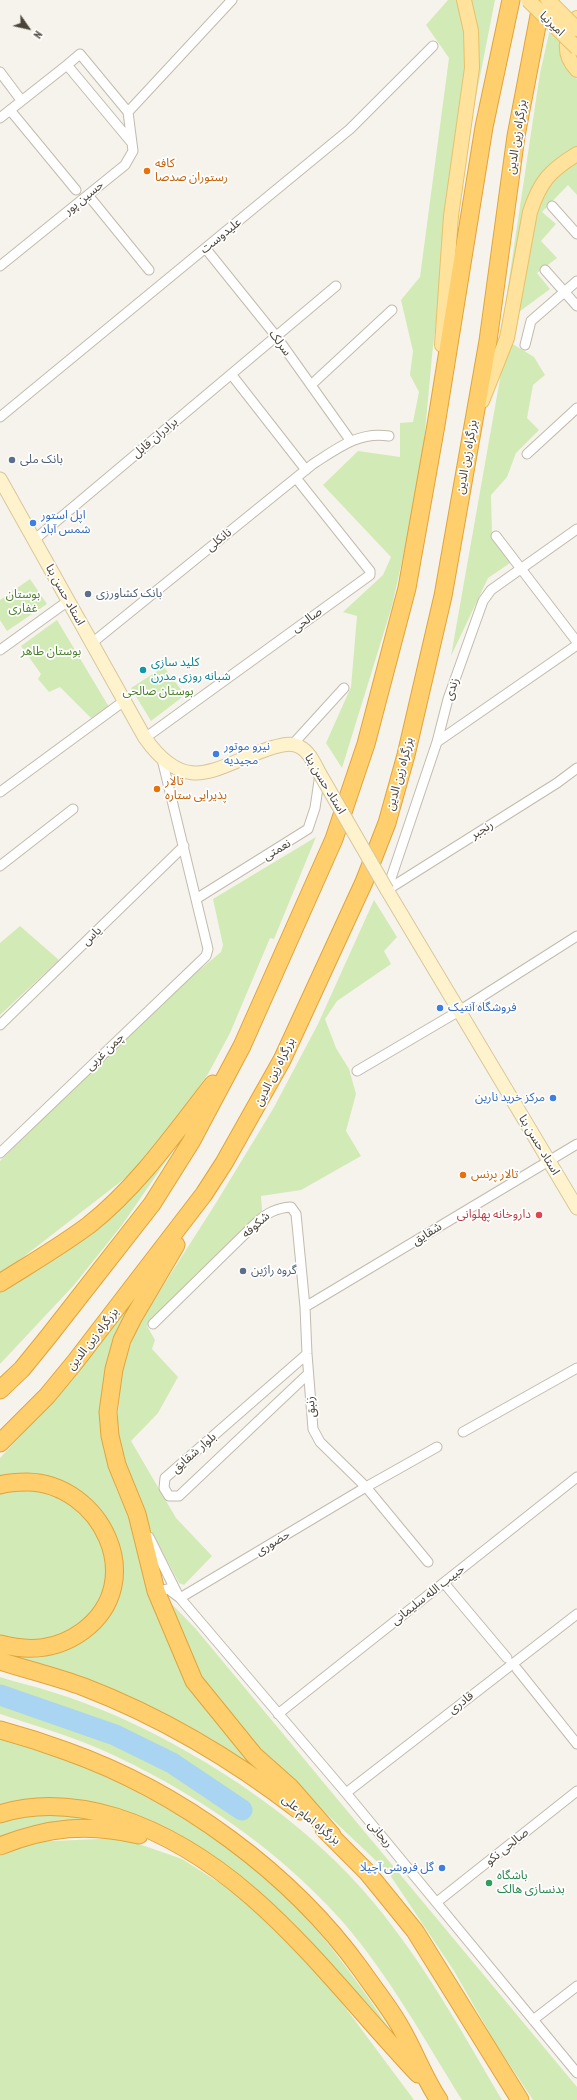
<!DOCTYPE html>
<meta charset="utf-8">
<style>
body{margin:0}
#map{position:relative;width:577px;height:2100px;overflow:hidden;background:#f6f3ec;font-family:"PT Sans Narrow",sans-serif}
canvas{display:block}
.north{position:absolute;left:8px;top:8px;width:40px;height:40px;-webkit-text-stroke:3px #fff;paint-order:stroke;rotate:124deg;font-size:11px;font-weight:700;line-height:16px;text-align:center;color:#4b4439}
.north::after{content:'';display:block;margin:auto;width:14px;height:18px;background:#4b4439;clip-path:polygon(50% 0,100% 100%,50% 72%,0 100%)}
</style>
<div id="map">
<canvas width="577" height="2100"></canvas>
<div class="north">N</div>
</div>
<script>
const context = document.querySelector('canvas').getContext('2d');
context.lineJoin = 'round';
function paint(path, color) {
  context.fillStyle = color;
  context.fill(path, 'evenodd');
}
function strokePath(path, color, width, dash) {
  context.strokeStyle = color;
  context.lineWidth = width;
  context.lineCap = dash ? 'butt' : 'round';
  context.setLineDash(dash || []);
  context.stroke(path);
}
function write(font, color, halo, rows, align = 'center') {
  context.font = font + ' "PT Sans Narrow","Noto Sans Arabic",sans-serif';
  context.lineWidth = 3.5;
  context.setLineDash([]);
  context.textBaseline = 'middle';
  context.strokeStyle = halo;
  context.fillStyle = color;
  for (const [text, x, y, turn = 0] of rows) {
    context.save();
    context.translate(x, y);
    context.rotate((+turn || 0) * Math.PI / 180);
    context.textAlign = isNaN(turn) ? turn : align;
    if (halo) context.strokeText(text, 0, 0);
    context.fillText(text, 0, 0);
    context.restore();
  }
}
paint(new Path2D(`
 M448 0H458L464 21 466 67 432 356 421 475 392 606 342 768 326 743 351 687 357 616 343 612 383 575 391 557 323 485 358 451 400 457V423L413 422 419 392 410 375 413 351 401 300 420 277 449 58 426 25Z
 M470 0H495L472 117 452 244Z
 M550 29 561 40C559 61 563 64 577 79V148L542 173 500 340 540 73Z
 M577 161V195L568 185 542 212 556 224 541 241 557 258 537 273 550 289 519 312 537 212 549 183Z
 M511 343 534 357 545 375 533 385 527 418 539 430 516 453 507 477 491 495 492 536 513 561 488 578 451 656 501 373Z
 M30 579 47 604 7 631 0 620V600Z
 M57 620 109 707 91 718 60 687 49 692 38 679 41 674 21 646Z
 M164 667 185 695 151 721 131 688Z
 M316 837 274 939 270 938 230 1033 208 1074 171 1126 137 1169 0 1275V1161L166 998 221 952 223 945 213 899Z
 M374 900 397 937 384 951 391 964 337 1001 325 1019 336 1048 349 1069 356 1094 346 1131 361 1156 301 1190 261 1196 262 1211 147 1326 155 1340 152 1349 178 1377 158 1413 131 1441 176 1518 212 1556 184 1585 179 1583 144 1517 121 1458 117 1423 122 1368 138 1325 216 1203 273 1109 318 1024Z
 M20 926 59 960 0 1015V943Z
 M173 1151 122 1225 74 1285 0 1364V1290L108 1218Z
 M147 1283 125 1318 107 1457 116 1488 130 1519 170 1644 287 1790C254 1767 221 1743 185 1724 127 1693 62 1672 0 1652L27 1654 104 1620 117 1600 121 1585 86 1501 0 1480V1458L74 1378Z
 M46 1490 75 1503 98 1533 111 1571 89 1620 48 1642 0 1639V1491Z
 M163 1595 195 1628 577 2087V2100H533L496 2044 454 1971 388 1872 243 1735 211 1697Z
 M0 1677C17 1683 35 1686 52 1692 75 1699 98 1708 119 1717 212 1759 309 1824 374 1903 424 1963 462 2032 502 2100H462C424 2039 389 1975 342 1921 276 1847 190 1789 100 1749 68 1735 33 1725 0 1714Z
 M0 1737C30 1748 60 1757 88 1769 159 1799 247 1853 299 1910 342 1956 377 2011 413 2063L289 1925 143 1820 0 1809Z
 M58 1811 124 1825 0 1841V1818Z
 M122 1838 182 1859 245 1899 333 1991 414 2100H0V1856L30 1842Z`), '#d2eab5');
strokePath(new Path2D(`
 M0 1695 115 1735 172 1763 242 1810`), '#a9d4f2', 21);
const street = new Path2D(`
 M0 72 21 100
 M10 110 76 190
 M128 112 80 54 67 65 132 143
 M128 112 232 0
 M0 118 67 65
 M88 195 149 270
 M552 206 577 234
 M206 249 276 336 350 440
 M0 266 125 165 133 151 128 112
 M545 270 577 306
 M525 345 531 321 577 281
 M231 374 306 470
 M311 385 392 310
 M0 417 350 129 433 46
 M527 454 577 408
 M496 536 577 642
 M34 540 336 286
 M92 643 313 464C338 448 359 431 389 436
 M0 650 68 601
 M145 738 370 575V571L296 478
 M437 742 577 645
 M293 744 344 688
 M0 792 124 701
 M0 866 73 809
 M387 890 437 742 448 699 483 601 491 590 577 529
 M387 890 557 783 577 768
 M196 899 308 829 315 808 320 774
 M0 1025 184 846
 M357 1071 459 1011 577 936
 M0 1153 206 956 208 949 162 759
 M305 1307 577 1144
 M153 1324 256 1223C267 1213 276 1208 291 1207L296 1214 297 1224 305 1307 307 1354 313 1429 320 1442 366 1487 428 1562
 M307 1354 165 1478 164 1488 169 1496H179L308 1374
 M463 1432 577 1368
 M149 1537 178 1595
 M444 1583 507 1658
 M156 1591 168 1589 180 1598 346 1793 577 2073
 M180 1598 366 1487 437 1447
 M517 1669 577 1744
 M278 1714 577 1477
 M346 1793 577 1614
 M437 1902 577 1791
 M533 2020 577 1986`);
const secondary = new Path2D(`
 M0 479 145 738C189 800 218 764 274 747 283 745 291 742 300 747 310 752 315 765 320 774
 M387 890 577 1208`);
const primary = new Path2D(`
 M577 18C566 37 561 53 577 70
 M442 345 451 216 472 68 471 31 464 0
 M482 401 507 338 530 212C540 182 549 171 577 154`);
const highway = new Path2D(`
 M176 1245 133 1318 122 1340 114 1369 108 1412 110 1436 117 1465 137 1514 156 1591 194 1681 254 1755 290 1787 332 1835
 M0 1283C30 1264 61 1246 89 1225 138 1186 175 1133 213 1084
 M0 1390 22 1369 48 1337 152 1204 191 1142 242 1046 334 839 366 744 407 588 436 425 484 127 511 0
 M0 1443 47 1396 75 1362 204 1194 224 1163 282 1060 364 882 387 823 406 755 443 596 488 341 516 136 542 0
 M0 1485C9 1482 17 1482 27 1482 100 1483 150 1581 83 1631 57 1650 30 1652 0 1644
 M0 1661C28 1670 57 1677 84 1687 162 1717 234 1760 300 1811
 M0 1730C22 1736 44 1743 66 1751 179 1791 292 1873 362 1971 375 1990 390 2008 401 2028 415 2052 424 2078 439 2100
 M0 1814C38 1802 79 1806 116 1817 248 1859 327 1978 418 2074
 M324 1829 367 1872 415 1931 520 2100
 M0 1846C48 1827 88 1823 139 1835`);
strokePath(street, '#c2bbae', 11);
strokePath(secondary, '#d6c79b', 15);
strokePath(primary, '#e6c16a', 16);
strokePath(highway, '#e0a43c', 19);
strokePath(street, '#fff', 9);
strokePath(secondary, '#fff3cd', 13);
strokePath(primary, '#ffe39c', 14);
strokePath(highway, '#ffcf6e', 17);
const secondaryBridge = new Path2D(`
 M320 774 387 890`);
const primaryBridge = new Path2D(`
 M528 0 577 48
 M548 0 577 29`);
strokePath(secondaryBridge, '#d6c79b', 15, []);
strokePath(primaryBridge, '#e6c16a', 16, []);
strokePath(secondaryBridge, '#fff3cd', 13);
strokePath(primaryBridge, '#ffe39c', 14);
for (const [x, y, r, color] of [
 [147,171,4,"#e8710a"],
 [12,460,4,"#5c6f8a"],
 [33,523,4,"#3f7fe0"],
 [88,594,4,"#5c6f8a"],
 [143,670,4,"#0f9aa8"],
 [216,754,4,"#3f7fe0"],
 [157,789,4,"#e8710a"],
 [440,1008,4,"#3f7fe0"],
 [553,1098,4,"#3f7fe0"],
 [463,1175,4,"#e8710a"],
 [539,1215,4,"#e0444e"],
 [243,1271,4,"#5c6f8a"],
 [442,1868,4,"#3f7fe0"],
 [489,1883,4,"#2e9e5b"]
]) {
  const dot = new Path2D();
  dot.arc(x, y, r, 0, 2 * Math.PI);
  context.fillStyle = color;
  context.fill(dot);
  strokePath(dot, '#fff', 1.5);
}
write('12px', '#4b4439', '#fff', [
 ["امیرنیا",552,24,44],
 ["بزرگراه زین الدین",517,137,-81],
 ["حسین پور",84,198,-39],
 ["علیدوست",221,236,-39],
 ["سرلک",280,343,54],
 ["برادران قابل",155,438,-40],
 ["بزرگراه زین الدین",467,457,-80],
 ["نانکلی",219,540,-39],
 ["استاد حسن بنا",65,595,61],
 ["صالحی",307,620,-36],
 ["زندی",452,689,-72],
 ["بزرگراه زین الدین",400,774,-75],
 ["استاد حسن بنا",325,784,59],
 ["رنجبر",482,830,-32],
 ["نعمتی",277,850,-31],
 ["یاس",92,936,-44],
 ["چمن غربی",105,1052,-44],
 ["بزرگراه زین الدین",275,1072,-63],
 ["استاد حسن بنا",539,1145,59],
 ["شکوفه",256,1225,-41],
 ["شقایق",427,1234,-31],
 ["بزرگراه زین الدین",93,1339,-52],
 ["زنبق",311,1407,-95],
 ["بلوار شقایق",194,1453,-41],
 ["حضوری",273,1543,-31],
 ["حبیب الله سلیمانی",428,1595,-38],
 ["قادری",461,1703,-38],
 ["بزرگراه امام علی",311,1820,39],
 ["ریحانی",380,1834,50],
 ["صالحی نکو",507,1847,-39]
]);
write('12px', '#c56008', '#fff', [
 ["کافه",155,164],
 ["رستوران صدصا",155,178],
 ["تالار",165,782],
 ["پذیرایی ستاره",165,796],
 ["تالار پرنس",471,1175]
], 'left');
write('12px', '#4e5e75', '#fff', [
 ["بانک ملی",20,460],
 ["بانک کشاورزی",96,594],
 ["گروه راژین",251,1271]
], 'left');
write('12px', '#366cbe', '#fff', [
 ["اپل استور",41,516],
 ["شمس آباد",41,530],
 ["نیرو موتور",224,747],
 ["مجیدیه",224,761],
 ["فروشگاه آنتیک",448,1008],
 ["مرکز خرید نارین",545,1098,"right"],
 ["گل فروشی آچیلا",434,1868,"right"]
], 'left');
write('12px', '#4a7f2a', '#fff', [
 ["بوستان",23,595],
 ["غفاری",23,609],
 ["بوستان طاهر",51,652],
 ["بوستان صالحی",158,692]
]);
write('12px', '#0d838f', '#fff', [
 ["کلید سازی",151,663],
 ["شبانه روزی مدرن",151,677]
], 'left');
write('12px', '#be3a42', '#fff', [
 ["داروخانه پهلوانی",531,1215]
], 'right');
write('12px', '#27864d', '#fff', [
 ["باشگاه",497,1876],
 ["بدنسازی هالک",497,1890]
], 'left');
</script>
